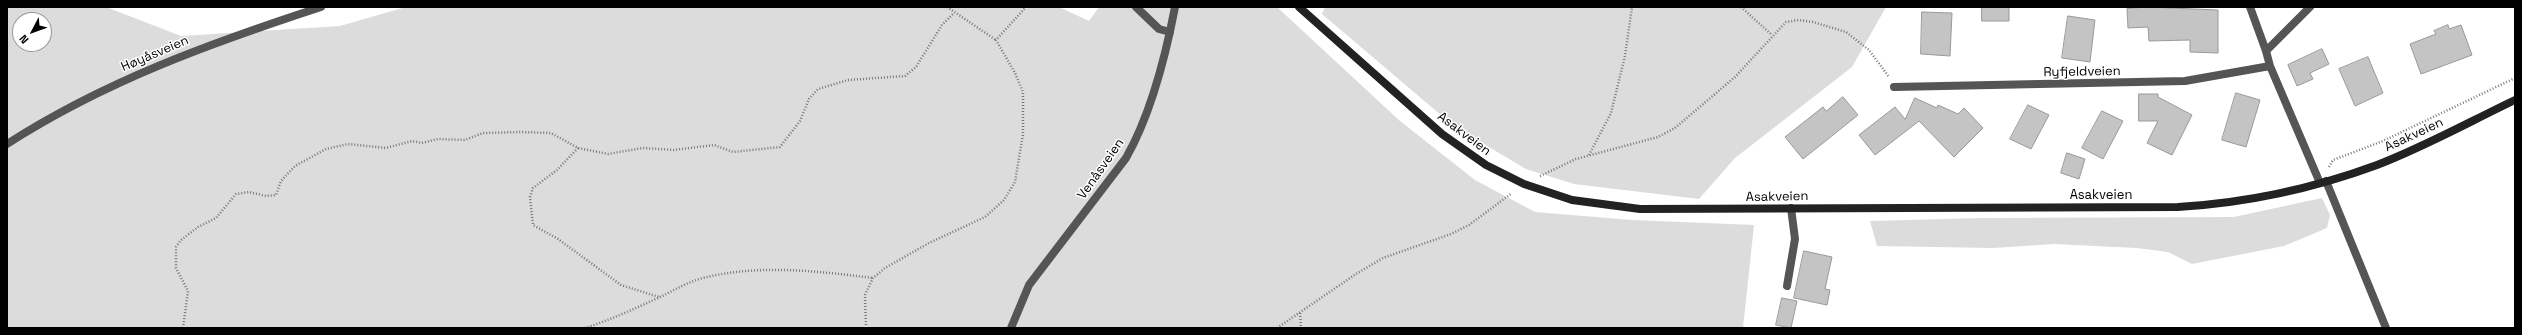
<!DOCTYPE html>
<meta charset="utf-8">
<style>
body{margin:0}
#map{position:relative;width:2522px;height:335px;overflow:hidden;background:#fff;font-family:"Space Grotesk",sans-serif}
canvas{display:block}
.frame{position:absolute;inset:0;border:8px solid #000;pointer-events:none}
.north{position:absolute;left:12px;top:12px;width:40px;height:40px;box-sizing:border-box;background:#fff;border:1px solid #999;border-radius:50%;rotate:229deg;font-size:11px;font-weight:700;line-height:16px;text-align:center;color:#000}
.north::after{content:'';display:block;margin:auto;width:14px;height:18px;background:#000;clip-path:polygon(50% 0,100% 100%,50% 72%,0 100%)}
</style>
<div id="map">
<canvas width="2522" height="335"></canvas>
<div class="frame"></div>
<div class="north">N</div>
</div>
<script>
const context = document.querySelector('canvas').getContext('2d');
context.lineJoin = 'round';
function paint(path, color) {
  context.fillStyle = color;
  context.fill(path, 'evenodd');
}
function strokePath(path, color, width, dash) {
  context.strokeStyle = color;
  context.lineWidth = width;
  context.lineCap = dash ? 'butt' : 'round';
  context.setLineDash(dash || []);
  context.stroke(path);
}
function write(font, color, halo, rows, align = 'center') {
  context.font = font + ' "Space Grotesk",sans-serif';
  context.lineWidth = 3;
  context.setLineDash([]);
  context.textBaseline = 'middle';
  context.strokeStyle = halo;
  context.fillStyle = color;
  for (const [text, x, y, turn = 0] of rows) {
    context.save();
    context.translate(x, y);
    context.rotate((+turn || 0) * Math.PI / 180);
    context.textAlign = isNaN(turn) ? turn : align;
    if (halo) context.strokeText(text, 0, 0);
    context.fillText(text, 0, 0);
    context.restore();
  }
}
paint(new Path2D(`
 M7 7H106L181 36 340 26 406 7H1059L1089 21 1099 7H1277L1400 121 1475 180 1535 212 1632 220 1754 225 1743 328H7ZM20 20H44V44H20Z
 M1325 7H1886L1852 67 1735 158 1699 199 1574 184 1526 169 1455 127 1322 14Z
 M2322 198 2330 215 2327 228 2284 246 2192 264 2168 252 2137 248 2054 244 1993 248 1877 246 1870 221 1982 218 2234 217Z`), '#dcdcdc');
const building = new Path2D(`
 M1982 7H2009V21H1982Z
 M2147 7 2218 10V53L2190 52V40L2149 41 2148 27 2128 28 2127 9Z
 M1922 12 1952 13 1950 56 1921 54Z
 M2068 16 2095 20 2090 62 2062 58Z
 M2448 25 2449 29 2461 25 2472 55 2421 74 2410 44 2436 34 2434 31Z
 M2322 49 2329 64 2310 73 2313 79 2297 86 2288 65Z
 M2368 57 2383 93 2355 106 2339 69Z
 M2236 93 2260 100 2246 147 2222 140Z
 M2139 94H2158V97L2192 115 2172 155 2147 143 2158 121H2139Z
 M1843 97 1858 115 1803 159 1785 137 1823 107 1826 111Z
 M1915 98 1937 108 1938 105 1958 114 1964 108 1983 128 1954 157 1919 121 1875 155 1859 135 1895 107 1905 119Z
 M2028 105 2049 115 2031 149 2010 139Z
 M2102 111 2123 121 2103 159 2082 148Z
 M2067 153 2085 159 2079 179 2061 173Z
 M1804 251 1832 257 1825 289 1830 290 1827 305 1794 298Z
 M1782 298 1797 301 1791 328 1776 325Z`);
paint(building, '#c4c4c4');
strokePath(building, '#999', 1);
strokePath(new Path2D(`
 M947 7 996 40
 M1741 7 1772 35
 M578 148 557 170 533 188 530 197 533 225 558 239 621 285 659 297
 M1589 155 1611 113 1625 56 1632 7
 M2329 167 2333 160 2383 141 2515 78
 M1540 176 1576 159 1658 137 1675 128 1735 77 1786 22 1799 20 1813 22 1846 32 1869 50 1889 77
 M1300 313 1301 328
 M183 328 188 291 176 268V247L181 240 198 227 216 218 236 194 249 192 266 196 276 195 281 181 295 166 326 149 348 144 386 148 412 141 422 143 438 139 465 140 483 133 521 132 551 133 578 148 608 154 643 148 674 150 714 145 733 152 780 147 800 121 809 99 818 89 848 80 905 76 916 67 942 25 954 13
 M585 328C610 320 634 309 658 298 673 291 687 282 703 278 758 264 817 271 873 278
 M866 328 865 295 873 278 885 268 929 243 985 217 1004 200 1015 182 1023 134V92L1015 73 996 40 1026 7
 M1277 328 1356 274 1383 258 1451 234 1469 225 1512 193`), '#777', 2.5, [1, 2]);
strokePath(new Path2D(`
 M1136 7 1159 29 1170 32
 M1787 286 1795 239 1791 208`), '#555', 8);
strokePath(new Path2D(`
 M2250 7 2266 51 2270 66 2320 183
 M2266 51 2310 7
 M1894 87 2185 81 2270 66
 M7 144C105 81 211 43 321 7
 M2326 181 2386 328
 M1011 328 1029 285 1126 158C1150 116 1166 54 1175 7`), '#555', 8);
strokePath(new Path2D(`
 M1299 7 1442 134 1486 165 1524 184 1572 200 1640 209 2178 207C2246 203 2312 189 2377 165 2424 147 2469 122 2515 100`), '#222', 8);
write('13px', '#000', '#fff', [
 ["Høyåsveien",155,54,-23],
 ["Ryfjeldveien",2082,72,-1],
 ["Asakveien",1464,134,37],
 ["Asakveien",2414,135,-25],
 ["Venåsveien",1101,169,-55],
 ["Asakveien",2101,195],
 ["Asakveien",1777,197,-1]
]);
</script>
